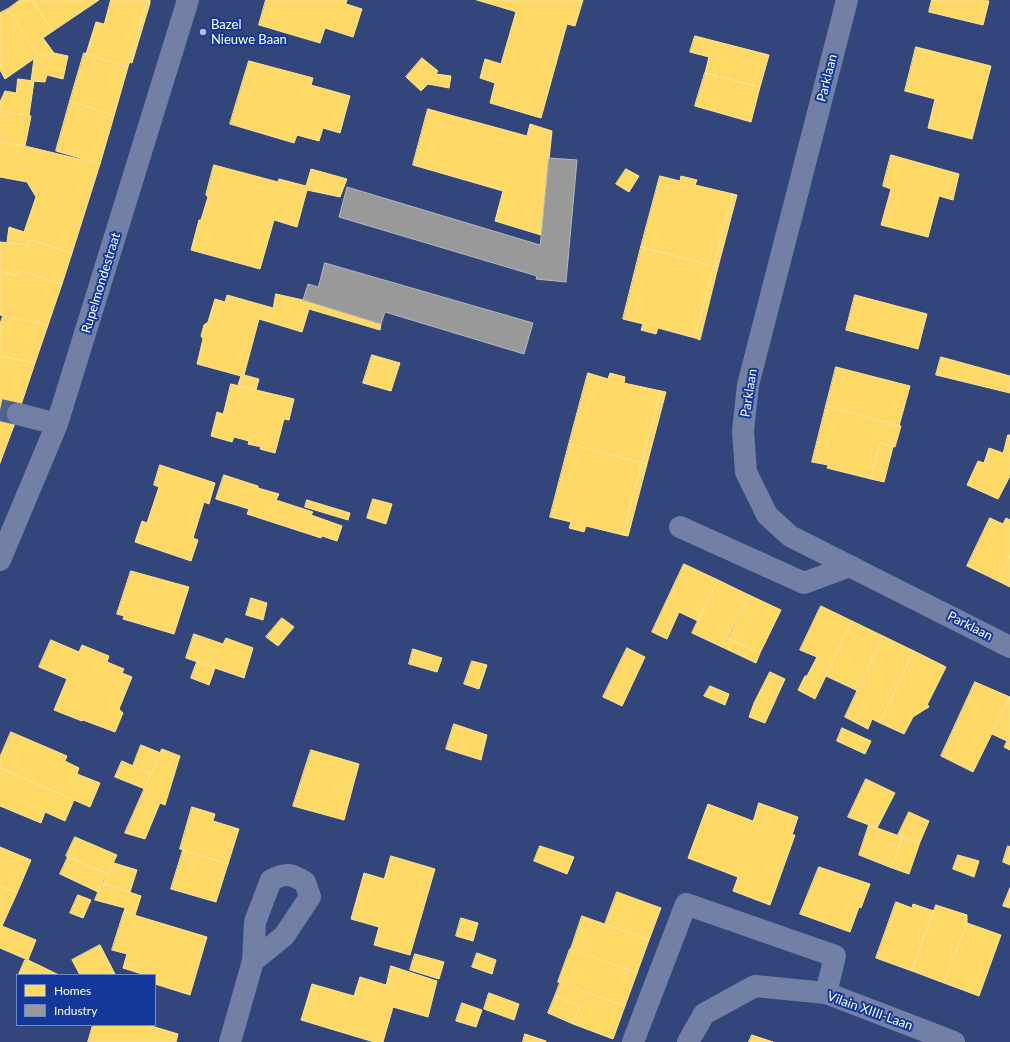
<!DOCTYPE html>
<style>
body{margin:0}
#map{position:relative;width:1010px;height:1042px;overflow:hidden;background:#32467b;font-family:Lato,sans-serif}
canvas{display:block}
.legend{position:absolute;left:16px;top:974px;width:140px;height:52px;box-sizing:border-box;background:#13389a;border:1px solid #7188c2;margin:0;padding:5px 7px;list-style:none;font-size:12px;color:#fff}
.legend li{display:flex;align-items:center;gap:8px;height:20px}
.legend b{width:20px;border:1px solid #7188c2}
</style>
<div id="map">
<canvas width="1010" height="1042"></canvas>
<ul class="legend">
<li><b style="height:11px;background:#ffd966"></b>Homes</li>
<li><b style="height:11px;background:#999"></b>Industry</li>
</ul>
</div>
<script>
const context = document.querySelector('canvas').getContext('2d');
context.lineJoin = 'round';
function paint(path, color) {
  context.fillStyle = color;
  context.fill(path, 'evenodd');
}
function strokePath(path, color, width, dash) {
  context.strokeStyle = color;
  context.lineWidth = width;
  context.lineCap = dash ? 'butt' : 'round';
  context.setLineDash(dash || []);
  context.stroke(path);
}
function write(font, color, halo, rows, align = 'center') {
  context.font = font + ' Lato,sans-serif';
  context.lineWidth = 4;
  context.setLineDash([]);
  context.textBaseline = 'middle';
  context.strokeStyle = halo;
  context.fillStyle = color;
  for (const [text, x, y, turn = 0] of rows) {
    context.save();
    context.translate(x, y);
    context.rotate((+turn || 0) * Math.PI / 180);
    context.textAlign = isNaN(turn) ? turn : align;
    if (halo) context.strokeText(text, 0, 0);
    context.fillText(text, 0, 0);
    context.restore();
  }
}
const homes = new Path2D(`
 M20 0H32L51 28 53 31 43 38 54 53 38 56 8 9Z
 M32 0H99L53 31Z
 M111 0H150V3L147 2 128 67 86 54 96 22 104 24Z
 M266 0H347L346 4 362 9 353 37 325 28 320 43 259 25Z
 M477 0H583L575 26 567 24 541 118 490 103 495 83 480 78 485 59 501 64 516 12Z
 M932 0H982L989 1 983 25 929 12Z
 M147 2 150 3 132 63 129 62Z
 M8 9 38 56 5 79 0 70V13Z
 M695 36 769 55 760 87 705 73 709 57 690 52Z
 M916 47 991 66 972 139 928 128 935 99 905 91Z
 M54 53 68 56 63 79 47 75 45 82 31 81 34 59 38 56Z
 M84 53 128 67 114 116 70 101Z
 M422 58 438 71 436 74 451 76 449 88 428 84 421 91 406 77Z
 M249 61 313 78 311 85 350 96 340 133 323 128 319 141 297 135 294 143 230 124Z
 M705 73 760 87 751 122 695 106Z
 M18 79 34 81 29 116 0 111V102L5 91 16 93Z
 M70 101 114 116 100 164 56 151Z
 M428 109 527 136 530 124 552 131 541 235 495 221 503 191 413 165Z
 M0 111 31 116 25 146 0 142Z
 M0 142 25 146 100 164 72 253 30 240 28 245 7 242 9 227 24 232 36 197 27 182 0 177Z
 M891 155 959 174 953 200 939 196 928 237 881 225 891 189 883 186Z
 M214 165 278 182 279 179 306 186 311 169 347 179 340 197 307 190 297 227 274 220 260 269 191 250 199 220H201L208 197 206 195Z
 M626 169 639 176 629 192 616 184Z
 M660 176 680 181 681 176 697 180 695 185 733 194 714 266 641 247Z
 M733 194 737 195 718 267 714 266Z
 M30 240 72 253 62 284 19 270 17 276 0 271V242L28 245Z
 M641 247 714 266 695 338 658 328 656 334 641 330 643 324 623 319Z
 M714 266 718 267 700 340 695 338Z
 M19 270 62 284 48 325 0 315V271L17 276Z
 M276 294 303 300 381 324 380 330 309 309 302 332 259 319 244 375 259 379 256 390 238 385 241 376 197 364 203 339 201 336 204 325 208 322 215 299 225 302 227 295 273 308Z
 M855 295 927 314 918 349 846 330Z
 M3 316 48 325 35 363 0 356V324Z
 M372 355 400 363 391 391 363 383Z
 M0 356 35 363 16 420 0 415Z
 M941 357 1010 376V393L936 375Z
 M836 367 910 386 899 426 826 406Z
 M588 373 608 379 610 373 625 377 624 383 661 391 642 463 569 444Z
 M231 384 294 399 289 420 284 419 275 453 260 449 261 447 248 444 249 441 234 437 232 442 211 436 217 412 223 414Z
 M661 391 666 392 647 464 642 463Z
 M826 406 901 426 895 447 880 443 871 479 827 468 828 465 812 462Z
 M0 415 16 420 0 463Z
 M1008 435H1010V476L998 499 967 485 978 461 984 463 989 448 1003 453Z
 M880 443 893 447 884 482 871 479Z
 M569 444 642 463 623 535 586 526 584 532 569 528 571 522 550 517Z
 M642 463 647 464 628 536 623 535Z
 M160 465 215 483 209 504 204 502 193 538 198 540 191 561 135 542 142 521 147 523 159 487 154 485Z
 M224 475 258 486V488L279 494 276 500 313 512 311 515 342 526 337 541 322 536 321 538 247 514 249 509 216 499Z
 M373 499 392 504 386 524 367 518Z
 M307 500 350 513 348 520 305 507Z
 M990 518 1003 524 1006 518 1010 520V556L998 581 967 566Z
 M1010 556V587L998 581Z
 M684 564 718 580 698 621 679 612 667 639 652 632Z
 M131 571 189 587 174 634 123 619 124 616 117 614Z
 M718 580 749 595 722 647 692 633Z
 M749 595 781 610 760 653 728 638Z
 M251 598 267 603 263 620 246 615Z
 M821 606 852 621 815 699 798 690 805 676H807L817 657 800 650Z
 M282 618 294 627 278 646 266 637Z
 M852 621 883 636 858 691 826 676Z
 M194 634 223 644 226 638 253 648 244 678 186 658Z
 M883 636 914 651 880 723 872 719 868 729 845 717Z
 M728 638 760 653 756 663 722 647Z
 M51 640 79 652 82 645 109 656 107 662 124 669 122 673 132 677 119 709 123 713 115 732 83 720 82 721 54 710 67 679 39 667Z
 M627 648 645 657 622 706 603 697Z
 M413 649 442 658 437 672 409 664Z
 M914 651 946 667 927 705 929 706 928 708H927L913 717 904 734 880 723Z
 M472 661 487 665 479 689 464 684Z
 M197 662 215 668 209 685 191 678Z
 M770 672 785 679 765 723 749 717 754 703Z
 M975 682 1010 697 973 772 941 756Z
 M710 686 729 694 725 705 704 696Z
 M1010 697V750L1004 747 1007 741 992 734Z
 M454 724 487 735 481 760 446 749Z
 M842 728 871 741 865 754 837 741Z
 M11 732 67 756 65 761 79 768 77 774 100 783 90 807 0 768V757Z
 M141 745 161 753 151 774 133 766Z
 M162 749 180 756 165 805 160 803 145 839 125 833Z
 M311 750 359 764 344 820 293 806Z
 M122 761 151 774 145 789 115 777Z
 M0 768 74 800 65 821 45 812 41 823 0 806Z
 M866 779 895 793 877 828 848 817Z
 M759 803 798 817 792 835H795L770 905 733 891 738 877 688 858 708 804 753 821Z
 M192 807 215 814 213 821 239 829 228 864 180 849Z
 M909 812 929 821 920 842 898 835Z
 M869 825 902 837 892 868 859 855Z
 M75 837 117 855 108 874 66 856Z
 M902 837 920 842 909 874 892 868Z
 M540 846 574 857 567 874 534 861Z
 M1008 846 1010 847V865L1003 862Z
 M0 847 31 860 17 893 0 886Z
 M183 850 228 864 216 902 171 889Z
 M958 855 979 861 974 877 953 869Z
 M391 856 435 869 410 955 374 945 379 927 351 919 364 873 384 879Z
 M68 857 108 874 98 892 60 874Z
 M114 863 137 870 130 892 102 883Z
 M819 867 870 884 861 908 859 907 850 932 800 914Z
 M102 883 141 896 135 915 124 912 125 908 95 900Z
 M0 886 17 893 2 926 36 940 28 960 0 948Z
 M1010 888V908L1003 906Z
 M617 892 661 908 649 940 605 924Z
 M78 895 91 900 83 918 70 913Z
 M896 902 912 908 913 904 934 911 912 971 876 958Z
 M936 905 967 915V923L944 983 912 971Z
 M124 912 207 937 190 995 155 984V975H145L123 968 127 954 112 950Z
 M582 916 649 940 637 973 571 949Z
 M461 918 478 923 473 941 456 936Z
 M967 923 1001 935 979 996 944 983Z
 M100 945 115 974 113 975H80L72 960Z
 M570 949 637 973 625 1006 558 982Z
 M477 953 496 960 492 974 472 967Z
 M415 954 444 962 439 979 410 970Z
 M25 960H28L59 975 19 974Z
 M391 966 437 981 428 1017 393 1007 383 1042H374L301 1020 312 984 354 996 360 977 386 985Z
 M560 983 625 1006 613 1039 573 1024 580 1006 555 996Z
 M489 993 519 1004 514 1020 484 1009Z
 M555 996 580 1006 573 1024 548 1013Z
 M462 1003 482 1010 476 1027 456 1021Z
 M93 1025H148L178 1034 176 1042H88Z
 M525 1034 546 1041V1042H523Z
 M752 1035 773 1042H749Z`);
paint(homes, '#ffd966');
strokePath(homes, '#ffe494', 1);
const industry = new Path2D(`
 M549 158 577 160 566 282 536 279 537 276 339 217 347 187 540 245Z
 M325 263 533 323 524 354 385 312 381 324 303 300 308 284 318 287Z`);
paint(industry, '#999');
strokePath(industry, '#b8b8b8', 1);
strokePath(new Path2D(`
 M0 410 18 414`), '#51628f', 22, [22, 11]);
strokePath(new Path2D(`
 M847 0 748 385 743 431 746 472 767 515 790 536 1010 647
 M18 414 57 424
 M680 527 804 583 850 566
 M0 560 57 424 188 0
 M230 1042 253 961 255 922 271 880C287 872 291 874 305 882L310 897 284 936 253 961
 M633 1042 686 904 835 956 826 993
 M688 1042 704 1014 755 986 826 993 954 1042`), '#7280a6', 22);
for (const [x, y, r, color] of [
 [203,32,4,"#b7bed1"]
]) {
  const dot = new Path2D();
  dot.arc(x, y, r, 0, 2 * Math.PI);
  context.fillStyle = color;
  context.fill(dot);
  strokePath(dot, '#13389a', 1.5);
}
write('13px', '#fff', '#13389a', [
 ["Bazel",211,25],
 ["Nieuwe Baan",211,40]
], 'left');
write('13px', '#fff', '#13389a', [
 ["Parklaan",827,78,-76],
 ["Rupelmondestraat",101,283,-73],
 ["Parklaan",749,393,-81],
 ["Parklaan",970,626,27],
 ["Vilain XIIII-Laan",870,1011,20]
]);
</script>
